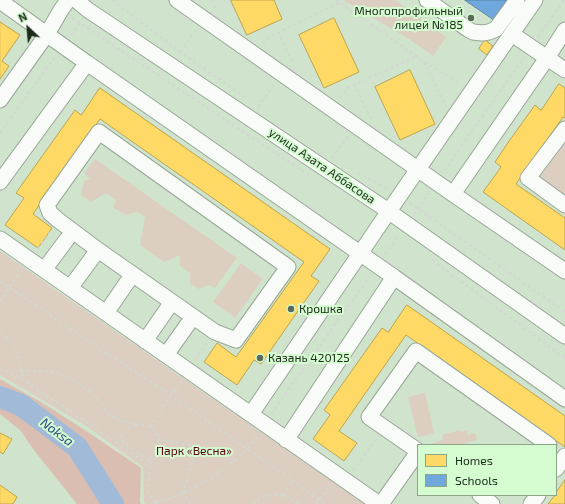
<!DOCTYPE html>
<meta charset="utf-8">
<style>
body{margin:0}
#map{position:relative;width:565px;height:504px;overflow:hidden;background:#d0e4cd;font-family:"Exo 2",sans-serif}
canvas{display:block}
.legend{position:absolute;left:417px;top:444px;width:140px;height:52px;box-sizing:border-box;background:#d5fbd0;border:1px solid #8ba787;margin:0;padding:5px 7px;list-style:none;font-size:12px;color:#1c2a1a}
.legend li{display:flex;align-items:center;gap:8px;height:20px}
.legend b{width:20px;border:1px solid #8ba787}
.north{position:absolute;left:8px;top:8px;width:40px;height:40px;-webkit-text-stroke:3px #d5fbd0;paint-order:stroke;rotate:334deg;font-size:11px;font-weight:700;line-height:16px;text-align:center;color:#1c2a1a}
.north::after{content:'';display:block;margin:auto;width:14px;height:18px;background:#1c2a1a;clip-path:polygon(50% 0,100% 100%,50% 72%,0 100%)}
</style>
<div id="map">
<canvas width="565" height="504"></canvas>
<ul class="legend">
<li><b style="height:11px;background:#ffd966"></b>Homes</li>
<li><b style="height:11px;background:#6fa8dc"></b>Schools</li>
</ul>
<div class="north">N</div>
</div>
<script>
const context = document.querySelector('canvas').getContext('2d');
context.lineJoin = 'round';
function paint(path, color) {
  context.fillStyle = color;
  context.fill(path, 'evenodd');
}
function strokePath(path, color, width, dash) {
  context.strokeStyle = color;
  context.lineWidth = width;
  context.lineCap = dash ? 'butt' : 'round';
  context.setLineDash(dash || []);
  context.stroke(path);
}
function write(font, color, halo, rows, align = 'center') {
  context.font = font + ' "Exo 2",sans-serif';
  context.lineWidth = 4;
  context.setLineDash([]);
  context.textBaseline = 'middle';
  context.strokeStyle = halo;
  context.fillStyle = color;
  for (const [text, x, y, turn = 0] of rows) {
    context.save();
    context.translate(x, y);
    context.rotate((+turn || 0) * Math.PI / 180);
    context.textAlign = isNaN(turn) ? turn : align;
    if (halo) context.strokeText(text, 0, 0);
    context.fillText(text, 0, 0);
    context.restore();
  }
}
paint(new Path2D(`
 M343 0H395L446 37 433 56 409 39Z
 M565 142V201L537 180Z
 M95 159 237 258 215 288 209 285 199 289 190 284V273L180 266V255L164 262 140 245 145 217 137 212 126 215 113 208 116 200 106 193 91 202 81 195 84 181 90 179 84 173Z
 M0 251 364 504H146L144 502 143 467 86 426 0 375Z
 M241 263 263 279 235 318 213 302Z
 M425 393 434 433 418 437 408 397Z
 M460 430 461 432 467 430 468 435 475 433 477 440 461 445H432V443L443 440 442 435Z`), '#ddcec2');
paint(new Path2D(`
 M0 379 41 402 88 432 141 468 140 502 141 504H77L33 449 21 431 0 414Z`), '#dabeb2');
const homes = new Path2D(`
 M231 0H274L282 19 247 35Z
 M334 18 359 72 324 88 299 35Z
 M0 22 20 35 2 61 9 66 0 79Z
 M485 40 493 46 487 55 479 49Z
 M410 70 435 124 400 140 375 87Z
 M559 84 565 88V118L563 117 516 184 565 218V250L483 192 501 167 495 162 507 144 535 105 541 110Z
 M100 88 330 249 311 276 319 281 261 364 254 360 237 385 204 362 217 343 236 357 304 262 100 119 33 214 52 228 38 248 5 225 24 198 16 193 28 176 75 110 81 115Z
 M407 305 565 416V447L406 335 339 431 357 443 344 461 313 439 330 415 324 410 382 328 388 332Z
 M0 433 12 439 3 454 0 452Z
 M565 480V504H548L555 495H556V493Z
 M0 485 17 497 13 504H0Z`);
paint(homes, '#ffd966');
strokePath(homes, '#bba44f', 1);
const schools = new Path2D(`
 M465 0H507L493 19Z`);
paint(schools, '#6fa8dc');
strokePath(schools, '#5682a2', 1);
strokePath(new Path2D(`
 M0 397 21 405 77 447 113 504`), '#a0bad8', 22);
const minor = new Path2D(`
 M76 0 88 10 381 206 565 336
 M177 0 453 194
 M427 0 469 30 473 32 482 33 489 32 496 29 517 0
 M0 1 87 63
 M512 34 547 58 565 30
 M565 70 547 58 453 194 565 271
 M0 100 47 34 61 10 68 0
 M565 129 528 178 565 205
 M99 132 288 267 236 340 215 332 98 250 58 220 50 213 47 205Z
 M0 182 87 63 394 277
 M0 239 379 504
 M44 270 67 239
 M70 288 98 250
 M106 313 128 281
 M145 341 172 302
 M166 355 188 324
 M251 414 389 211 535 0
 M286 440 394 277 565 399
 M418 451 369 417 416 351 549 445
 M556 469 565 456
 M480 495 492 504
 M381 504 418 452
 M531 504 538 495`);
strokePath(minor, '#97a795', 17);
strokePath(new Path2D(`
 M112 0 180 52 245 97
 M212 0 217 12
 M336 0 423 61 460 84
 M72 18 313 178
 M278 32 293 64
 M71 35 80 23
 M538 37 564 0
 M263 44 270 36 339 3
 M180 52 196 30
 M424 62 446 106
 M354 84 371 119
 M340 98 347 88 417 56
 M258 107 274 85
 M0 133 55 57
 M332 158 348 136
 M444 171 524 57
 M358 173 388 189
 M410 203 565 312
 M414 214 429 193
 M38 249 51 231
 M385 254 399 235
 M432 260 565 358
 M0 281 109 355 171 395 325 504
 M0 302 9 287 22 270
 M0 333 10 340 17 352 23 380
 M195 360 207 343
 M0 367 28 383 142 460 149 468
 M21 371C28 371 35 371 42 371 46 371 51 371 55 372 69 375 86 387 96 398 101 403 106 413 112 416 120 420 128 423 136 424 144 426 152 425 157 434 161 443 154 452 150 460L121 440C123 431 128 427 137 425
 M271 414 370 276
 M150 427 171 395 182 382
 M158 439 197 446 234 461
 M150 460 148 491 156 503
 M353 470 377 438
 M283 495 293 480
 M156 503 191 490 214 476 234 461 248 449 258 434
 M190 504 183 493 197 446
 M253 504C266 490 285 493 299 504
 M316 504 330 486`), '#d2d8d1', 2, [3, 3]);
strokePath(minor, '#f8fbf8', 15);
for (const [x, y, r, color] of [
 [471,18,4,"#5b6b59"],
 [291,309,4,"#5b6b59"],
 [260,358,4,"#5b6b59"]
]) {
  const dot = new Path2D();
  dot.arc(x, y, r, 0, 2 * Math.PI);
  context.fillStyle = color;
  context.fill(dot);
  strokePath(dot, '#d5fbd0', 1.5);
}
write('12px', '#1c2a1a', '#d5fbd0', [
 ["Многопрофильный",463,11,"right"],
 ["лицей №185",463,25,"right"],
 ["Крошка",299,309],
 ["Казань 420125",268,358]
], 'left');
write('12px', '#1c2a1a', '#d5fbd0', [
 ["улица Азата Аббасова",322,166,34]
]);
write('12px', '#56030f', '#d5fbd0', [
 ["Парк «Весна»",194,451]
]);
write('italic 13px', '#284988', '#d5fbd0', [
 ["Noksa",57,432,37]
]);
</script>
